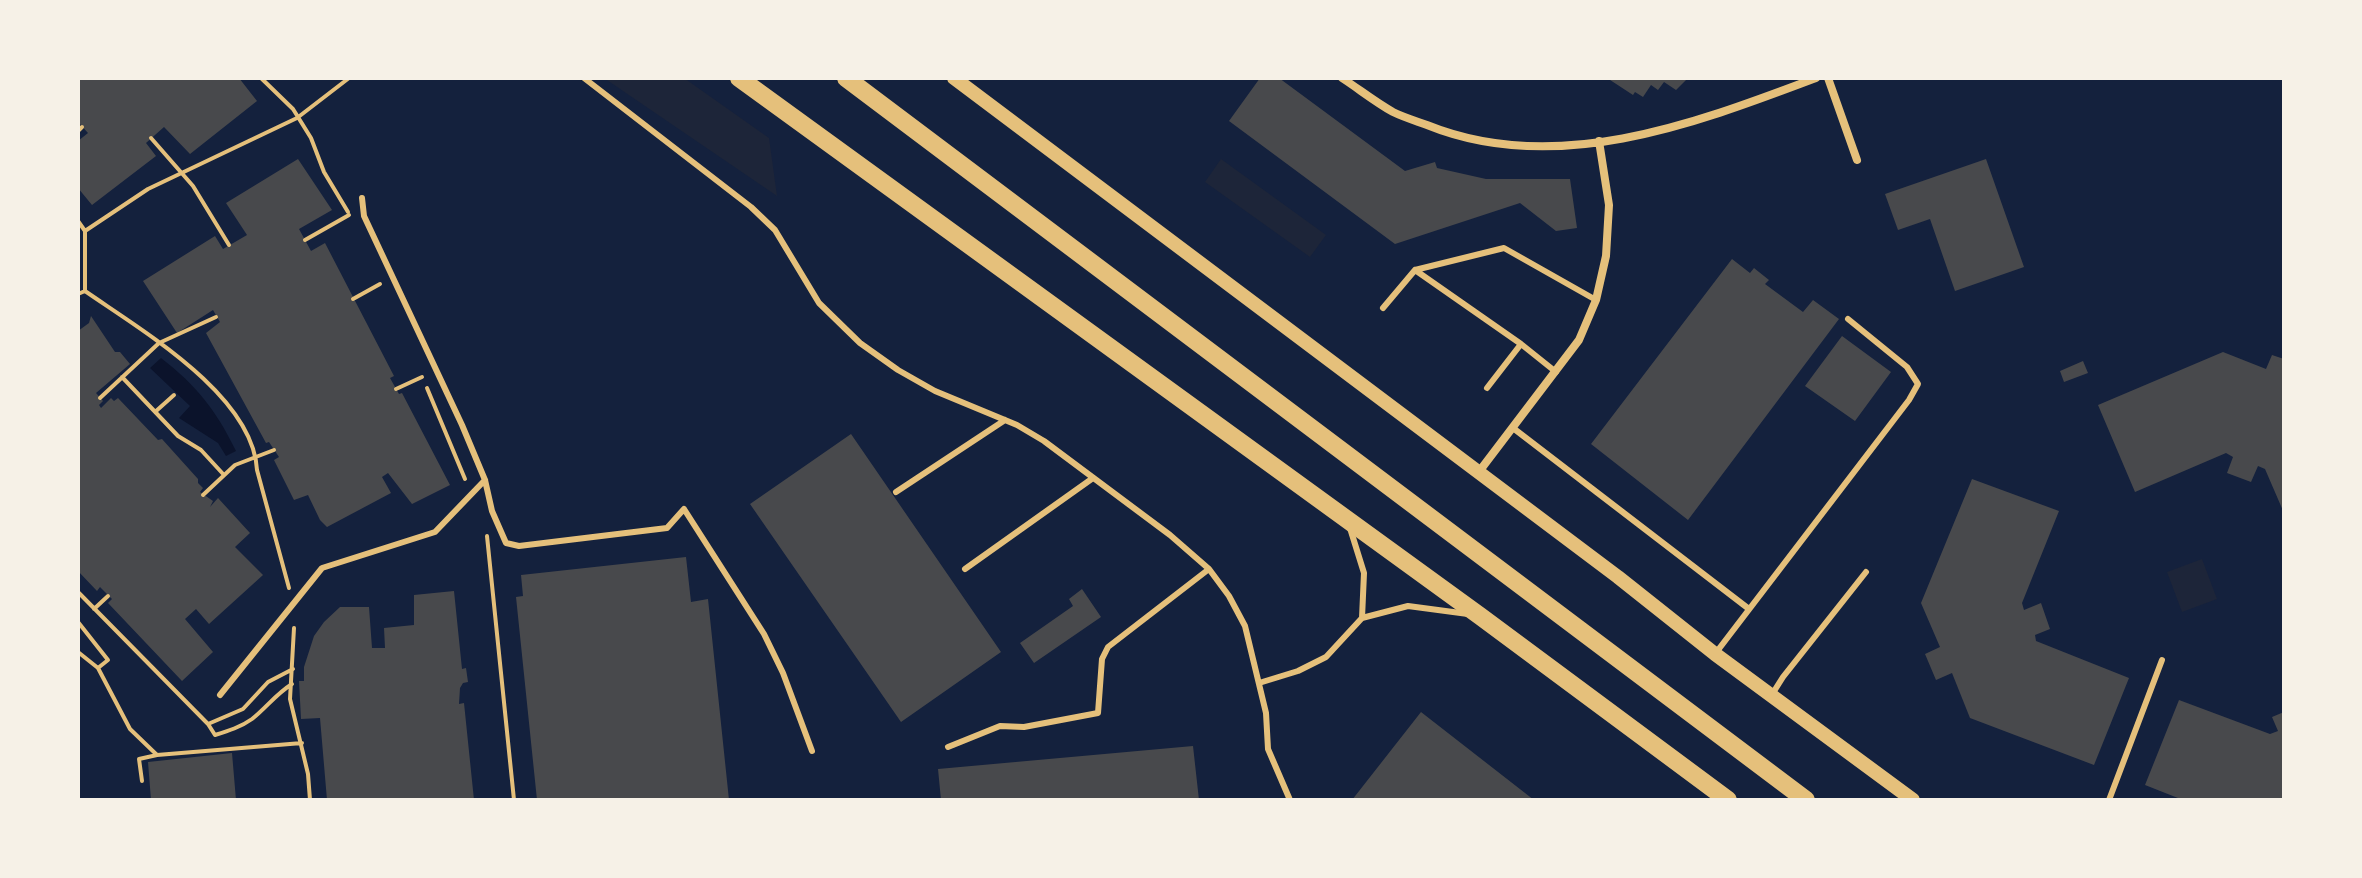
<!DOCTYPE html>
<style>
body{margin:0}
#map{position:relative;width:2362px;height:878px;overflow:hidden;background:#14213d;font-family:Raleway,sans-serif}
canvas{display:block}
.frame{position:absolute;inset:0;border:80px solid #f6f1e7;pointer-events:none}
</style>
<div id="map">
<canvas width="2362" height="878"></canvas>
<div class="frame"></div>
</div>
<script>
const context = document.querySelector('canvas').getContext('2d');
context.lineJoin = 'round';
function paint(path, color) {
  context.fillStyle = color;
  context.fill(path, 'evenodd');
}
function strokePath(path, color, width, dash) {
  context.strokeStyle = color;
  context.lineWidth = width;
  context.lineCap = dash ? 'butt' : 'round';
  context.setLineDash(dash || []);
  context.stroke(path);
}
paint(new Path2D(`
 M604 78H684L769 138 777 196Z
 M1221 159 1326 235 1310 257 1205 182Z
 M2202 559 2217 599 2182 612 2167 572Z`), '#1d2539');
paint(new Path2D(`
 M161 358C197 386 216 410 236 451L226 456 218 443 179 418 190 406 150 368Z`), '#0b132b');
paint(new Path2D(`
 M78 78H239L257 101 190 154 164 127 146 143 156 156 92 205 78 188V141L88 133 78 122Z
 M1260 78H1279L1405 171 1435 162 1437 168 1486 179H1570L1577 228 1556 231 1520 203 1395 244 1229 121Z
 M1607 78H1688L1676 90 1664 82 1658 90 1651 85 1643 97 1635 92 1633 95Z
 M298 159 332 210 299 229 311 251 325 243 394 376 390 378 399 394 402 393 450 485 412 504 388 473 382 477 391 493 327 527 320 520 308 495 294 500 274 460 279 457 269 442 266 443 206 333 220 322 213 310 177 333 143 281 215 236 223 249 247 235 226 203Z
 M1986 159 2024 267 1955 291 1930 219 1898 230 1885 194Z
 M1732 259 1750 273 1754 268 1769 280 1765 284 1803 312 1813 300 1839 319 1688 520 1591 444Z
 M91 316 115 352H120L130 364 96 393 103 401 99 405 101 408 111 398 114 401 118 398 158 440 162 439 198 479V483L203 488 200 492 213 501 210 507 218 498 250 533 235 547 263 575 209 624 196 609 185 619 213 652 182 681 108 603 112 599 100 587 97 591 78 571V331L89 323Z
 M1842 336 1891 372 1855 421 1805 386Z
 M2223 352 2266 369 2272 355 2284 359V513L2265 469 2258 466 2251 482 2227 473 2233 457 2226 453 2135 492 2098 405Z
 M2083 361 2088 373 2064 382 2060 371Z
 M851 434 1001 652 901 722 750 504Z
 M1972 479 2059 511 2022 603 2024 610 2041 603 2050 629 2035 635 2036 641 2129 678 2094 765 1970 718 1952 673 1936 680 1925 654 1940 647 1921 603Z
 M686 557 691 602 708 599 729 800H537L516 597 523 596 521 575Z
 M1082 589 1101 617 1034 663 1020 643 1073 606 1069 599Z
 M454 591 462 669 466 668 468 682 463 683 460 688 459 704 464 703 474 800H327L320 718 301 719 299 681H304V667L314 636 324 622 340 607H369L372 648H385L384 628 414 625V595Z
 M2179 700 2270 734 2278 731 2272 717 2284 712V800H2183L2145 785Z
 M1421 712 1534 800H1352Z
 M1193 746 1199 800H941L938 769Z
 M232 753 236 800H151L148 762Z`), '#48494c');
strokePath(new Path2D(`
 M261 78 293 109 311 138 324 172 348 212
 M78 131 82 127
 M151 138 193 186 229 245
 M78 221 85 231 148 189 297 118 349 78
 M305 240 349 215
 M85 291C141 330 253 395 257 470L289 588
 M78 294 85 291V231
 M353 299 380 284
 M122 377 178 436 201 450 224 475
 M427 388 465 479
 M396 389 422 377
 M100 398 159 343 216 317
 M155 412 174 395
 M203 495 235 465 274 450
 M487 536 514 800
 M78 592 208 724
 M94 609 108 596
 M78 622 108 660 98 668 78 652
 M294 628 290 699 308 774 310 800
 M98 668 130 729 157 755 139 759 142 781
 M292 684C276 694 266 708 252 719 241 727 228 731 215 735L208 724 243 709 268 682 293 669
 M157 755 302 743`), '#e5c07b', 4);
strokePath(new Path2D(`
 M584 78 751 207 775 230 819 303 860 343 898 370 935 391 1017 425 1044 441 1170 535 1209 569 1229 596 1245 626 1266 713 1268 749 1290 800
 M362 198 364 216 462 425 485 480 492 511 506 543 519 546 667 528 684 509 764 634 783 673 812 751
 M1415 270 1521 344
 M1383 308 1415 270 1504 248 1596 300
 M1487 388 1521 344 1556 372
 M1513 428 1749 609
 M896 492 1005 420
 M1350 528 1364 573 1362 618
 M965 569 1093 478
 M1715 654 1909 400 1918 384 1907 367 1848 319
 M1259 683 1298 671 1326 657 1362 618 1408 606 1468 614
 M220 695 322 568 435 532 485 480
 M1771 696 1783 677 1866 572
 M948 747 1000 726 1024 727 1098 713 1102 659 1108 647 1209 569
 M2109 800 2162 660`), '#e5c07b', 6);
strokePath(new Path2D(`
 M1342 78C1359 89 1375 102 1393 112 1403 117 1416 121 1427 125 1555 177 1694 124 1816 78
 M1828 78 1857 160
 M1478 473 1579 340 1596 300 1606 256 1609 205 1599 141`), '#e5c07b', 8);
strokePath(new Path2D(`
 M954 78 1618 577 1715 654 1913 800`), '#e5c07b', 14);
strokePath(new Path2D(`
 M739 78 1480 616 1728 800
 M846 78 1806 800`), '#e5c07b', 18);
</script>
